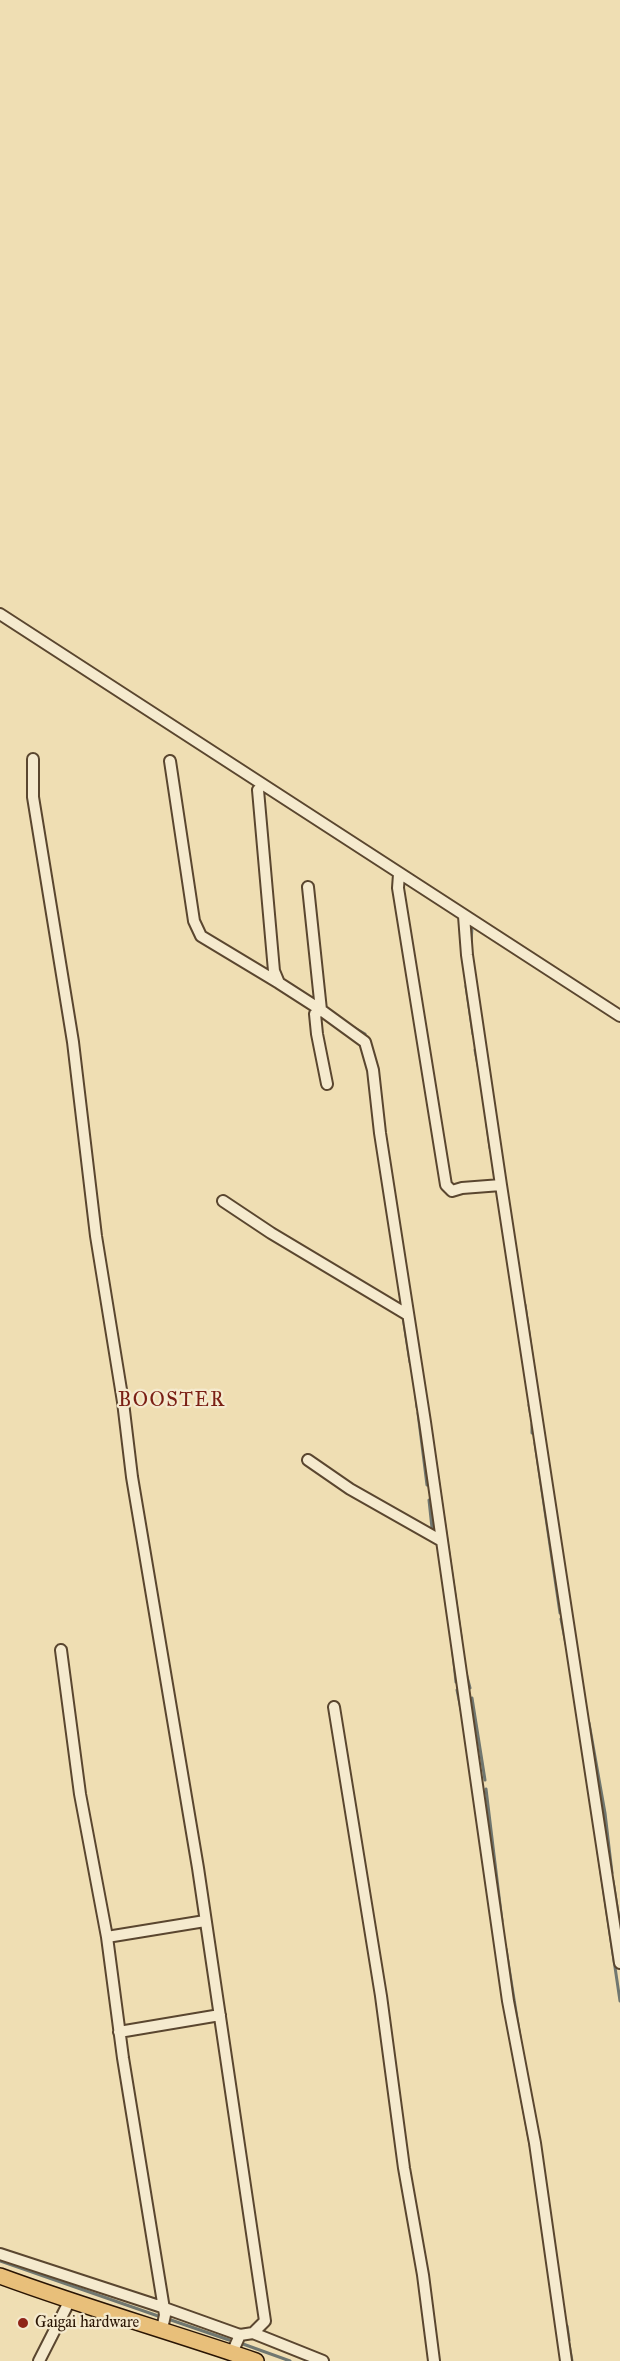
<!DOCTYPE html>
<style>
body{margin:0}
canvas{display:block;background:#efdeb3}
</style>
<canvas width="620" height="2361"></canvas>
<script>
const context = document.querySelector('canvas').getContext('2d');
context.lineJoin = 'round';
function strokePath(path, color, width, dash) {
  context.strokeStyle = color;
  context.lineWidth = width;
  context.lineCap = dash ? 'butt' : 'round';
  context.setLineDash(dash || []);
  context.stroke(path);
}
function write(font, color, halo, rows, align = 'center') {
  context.font = font + ' "IM FELL Great Primer",serif';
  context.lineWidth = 4.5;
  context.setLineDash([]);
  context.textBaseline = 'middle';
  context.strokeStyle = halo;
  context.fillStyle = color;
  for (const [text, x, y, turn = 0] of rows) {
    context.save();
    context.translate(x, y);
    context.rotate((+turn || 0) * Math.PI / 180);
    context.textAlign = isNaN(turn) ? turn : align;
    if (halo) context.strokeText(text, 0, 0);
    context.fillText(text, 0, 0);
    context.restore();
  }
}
strokePath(new Path2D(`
 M471 943 472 927
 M466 986 473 1034
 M353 1027 365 1034
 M475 1050 480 1075
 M487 1125 490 1148
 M525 1305 535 1376
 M403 1317 410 1362
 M416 1396 417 1407
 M529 1405 531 1416
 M418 1413 427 1485
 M532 1424V1433
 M431 1430 461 1637
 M535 1443 560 1613
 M429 1500 432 1528
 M561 1619 566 1644
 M453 1653 456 1682
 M570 1667 576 1705
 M466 1673 470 1688
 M457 1690 462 1714
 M472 1698 485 1780
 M589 1723 605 1813 612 1873
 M486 1789 502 1921
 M598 1852 620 2001
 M613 1881 619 1919
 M506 1949 520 2037
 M513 2053 531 2150
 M0 2261 161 2317
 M171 2320 229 2340
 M567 2326 569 2340
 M243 2344 290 2361
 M569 2344 572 2361`), '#707770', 3);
const street = new Path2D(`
 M0 614 620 1016
 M33 759V797L73 1042 96 1236 123 1402 132 1477 198 1868 265 2321 253 2333 240 2335 232 2353
 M170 761 194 921 201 936 279 983
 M258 790 274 971 279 983 321 1010 365 1042 373 1070 380 1133 425 1422 508 2001 535 2143 566 2361
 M399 874 398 888 446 1185 452 1191 462 1188 501 1185
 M308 887 321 1010
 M464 916 467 955 501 1185 620 1963
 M321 1010 315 1014 317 1034 327 1084
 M223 1201 271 1233 408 1315
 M308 1460 350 1489 440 1540
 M61 1650 80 1794 107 1937 123 2058 165 2315 162 2329
 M334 1707 381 1996 404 2168 423 2275 434 2361
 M107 1937 205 1921
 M119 2032 220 2015
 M0 2254 159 2306 240 2335
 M253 2333 323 2361
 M39 2361 69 2302`);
const primary = new Path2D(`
 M0 2276C84 2307 171 2332 256 2361`);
strokePath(street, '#5a462f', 14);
strokePath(primary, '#291403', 18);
strokePath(street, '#f5eace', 10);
strokePath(primary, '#e8bf7a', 15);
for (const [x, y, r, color] of [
 [23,2323,6,"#8f2418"]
]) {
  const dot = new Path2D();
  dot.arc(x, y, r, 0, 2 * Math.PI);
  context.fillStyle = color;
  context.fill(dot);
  strokePath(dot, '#f5eace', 2);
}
write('16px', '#291403', '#f5eace', [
 ["Gaigai hardware",35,2323]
], 'left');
context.letterSpacing = '1.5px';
write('20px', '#7a1f14', '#f5eace', [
 ["BOOSTER",172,1401]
]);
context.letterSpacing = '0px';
</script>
